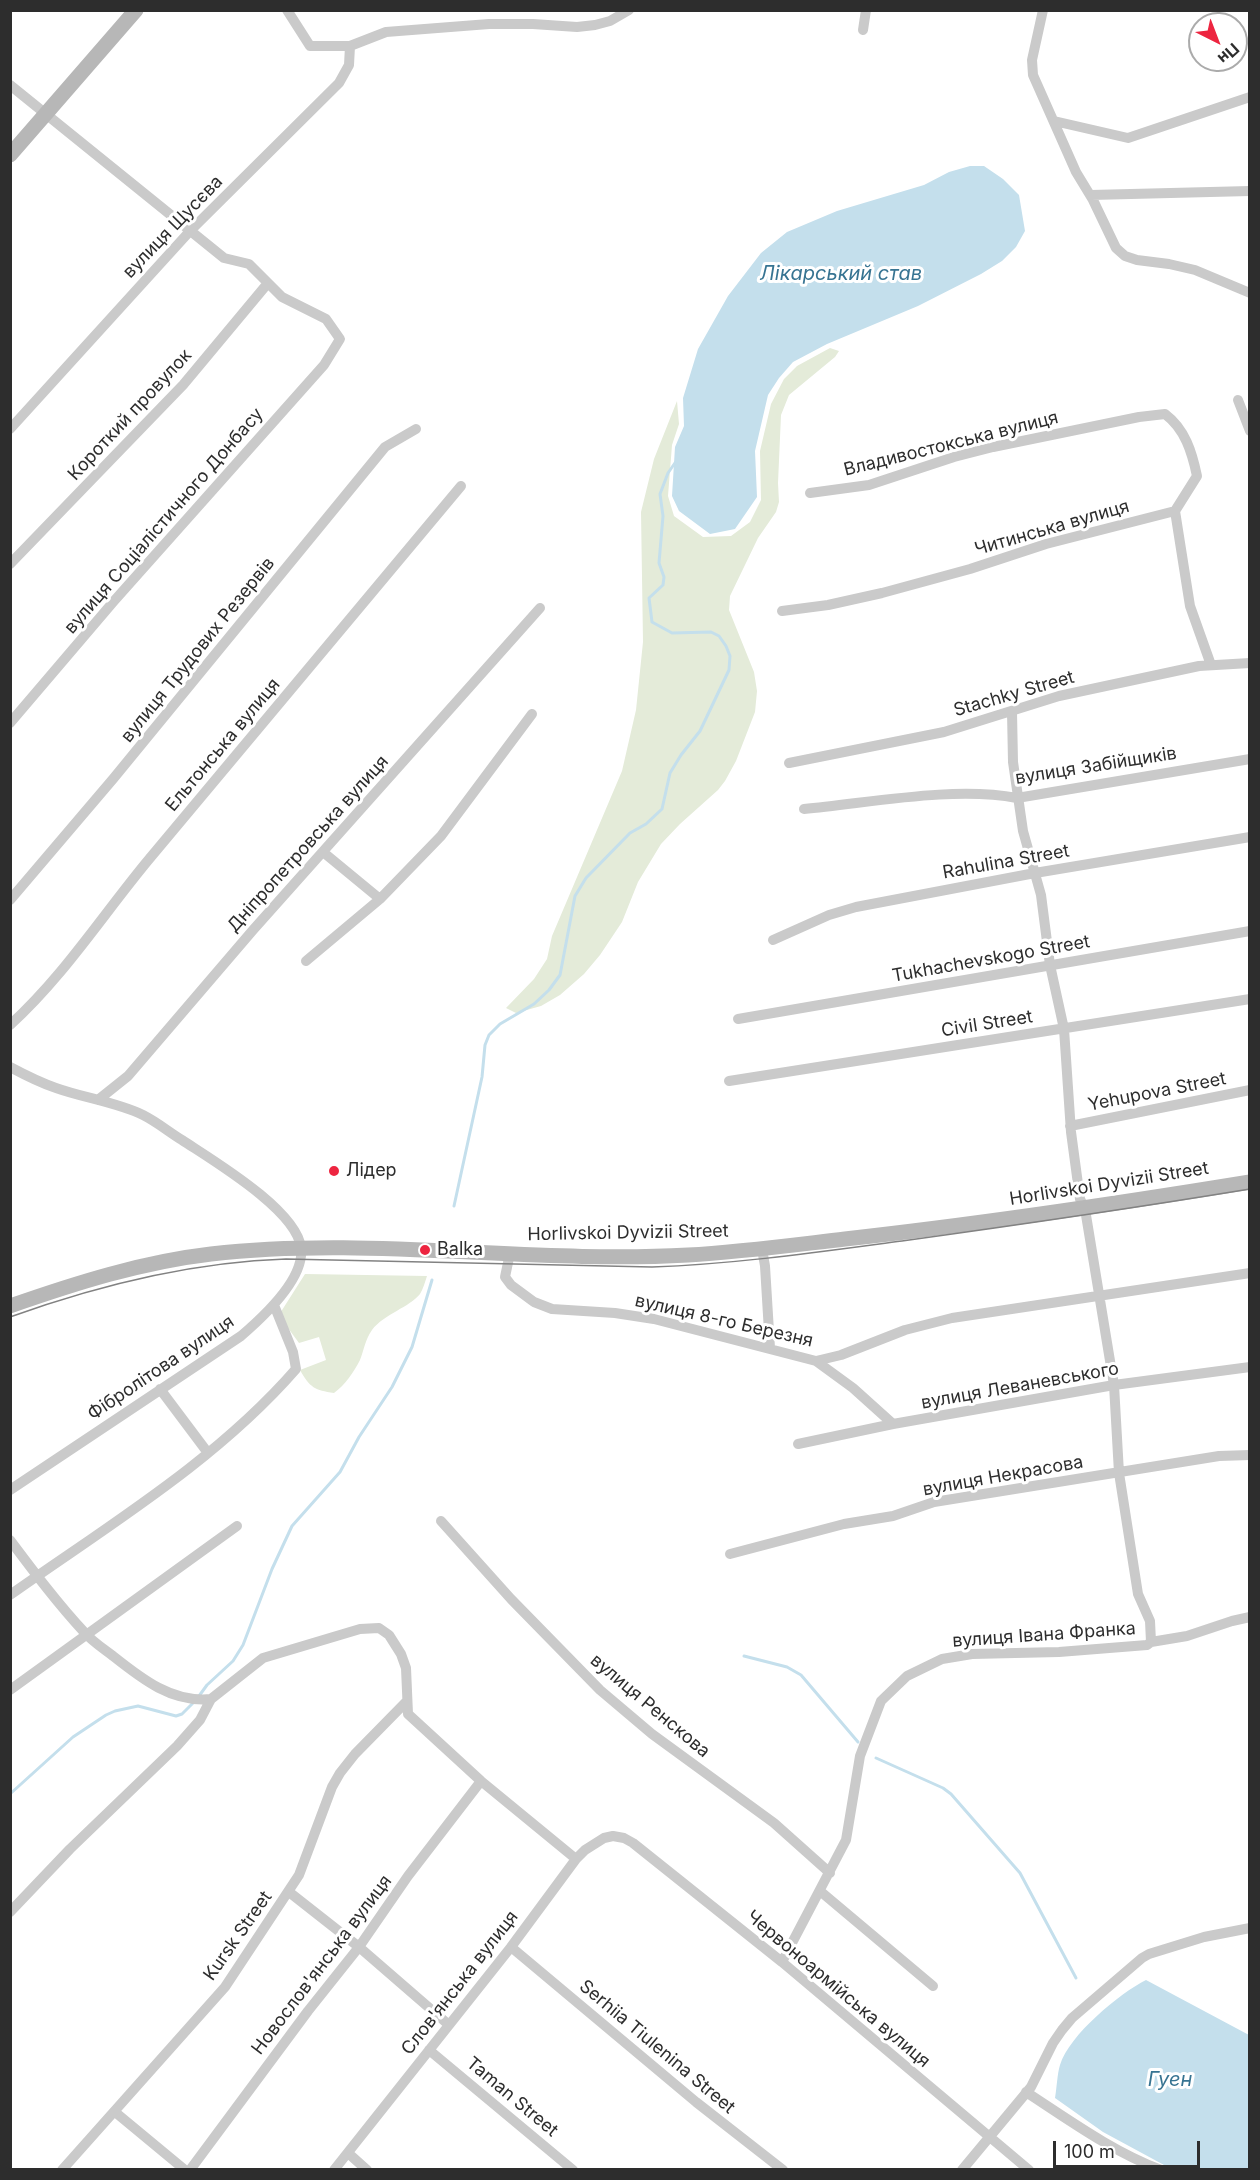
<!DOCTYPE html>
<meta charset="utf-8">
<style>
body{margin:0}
#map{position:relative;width:1260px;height:2180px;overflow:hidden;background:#fff;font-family:Inter,sans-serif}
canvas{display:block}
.frame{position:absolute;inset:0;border:12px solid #2d2d2d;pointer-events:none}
.north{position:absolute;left:1188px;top:12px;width:60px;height:60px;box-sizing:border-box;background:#fff;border:2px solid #ababab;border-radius:50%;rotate:138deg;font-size:16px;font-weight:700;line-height:24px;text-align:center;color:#2d2d2d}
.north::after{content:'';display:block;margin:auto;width:21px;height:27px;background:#ed2540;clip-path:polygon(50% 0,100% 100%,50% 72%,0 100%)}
.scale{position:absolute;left:1053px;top:2141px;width:147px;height:27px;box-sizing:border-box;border:3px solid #2d2d2d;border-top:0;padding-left:8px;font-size:18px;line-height:21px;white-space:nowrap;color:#2d2d2d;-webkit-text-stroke:4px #fff;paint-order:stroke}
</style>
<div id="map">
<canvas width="1260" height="2180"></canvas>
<div class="frame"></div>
<div class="north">Пн</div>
<div class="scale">100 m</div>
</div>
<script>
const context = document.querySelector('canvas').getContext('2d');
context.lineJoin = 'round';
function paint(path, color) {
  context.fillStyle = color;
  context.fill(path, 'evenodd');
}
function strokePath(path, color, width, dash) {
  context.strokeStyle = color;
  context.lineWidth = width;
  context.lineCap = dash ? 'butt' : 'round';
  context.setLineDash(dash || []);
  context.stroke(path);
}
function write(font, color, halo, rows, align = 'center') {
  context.font = font + ' Inter,sans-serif';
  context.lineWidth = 6;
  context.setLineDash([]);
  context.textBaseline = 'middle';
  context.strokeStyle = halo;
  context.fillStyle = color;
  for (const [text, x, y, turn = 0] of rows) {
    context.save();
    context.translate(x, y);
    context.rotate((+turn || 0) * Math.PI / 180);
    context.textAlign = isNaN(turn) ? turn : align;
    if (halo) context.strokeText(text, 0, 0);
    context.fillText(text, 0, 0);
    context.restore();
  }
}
paint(new Path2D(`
 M830 348 839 351 835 357 789 395 781 415 778 483 779 502 776 512 758 538 730 596 729 610 754 672 757 691 755 712 736 761 725 781 718 790 680 824 661 844 638 882 622 922 600 955 584 974 560 995 541 1006 516 1013 506 1008 534 979 547 959 552 936 622 771 636 710 643 642 641 512 654 459 677 401 679 424 672 445 668 496 674 516 703 537 731 536 750 522 761 500 760 451 771 404 784 379 797 366Z
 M305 1274 427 1276C425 1282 423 1289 420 1294 410 1307 384 1314 372 1330 365 1340 364 1350 360 1360 354 1372 345 1385 334 1393 315 1390 310 1388 300 1370L326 1360 319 1337 299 1343 288 1328 277 1318Z`), '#e4ebd9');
paint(new Path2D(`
 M970 166H984L1003 179 1019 195 1025 231 1016 247 1002 261 981 274 918 306 827 344 793 362 779 378 768 395 755 451 757 497 735 529 710 534 679 511 672 496 675 447 684 426 683 398 698 349 728 296 761 253 787 232 837 211 924 185 949 172Z
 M1146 1980 1249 2035V2169L1183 2170 1164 2165 1103 2132 1055 2098C1057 2087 1057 2075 1060 2065 1069 2035 1120 1993 1146 1980Z`), '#c4dfec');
strokePath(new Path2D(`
 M454 1206 482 1077 485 1045 489 1035 500 1024 534 1004 549 990 560 975 575 896 586 878 630 833 646 824 662 809 670 773 681 755 700 731 729 670 730 656 726 646 719 636 711 632 672 633 652 622 649 598 663 585 664 577 659 563 663 516 660 494 668 473 677 460
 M744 1656 787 1667 801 1675 858 1742
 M199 1696 207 1685 233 1661 243 1645 272 1569 292 1526 340 1472 359 1437 392 1387 412 1347 432 1280
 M876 1758 943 1788 951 1794 1020 1873 1076 1978
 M10 1794 73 1737 106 1715 115 1711 138 1706 176 1716 182 1714 195 1701`), '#c4dfec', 3);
strokePath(new Path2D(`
 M287 10 310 46H350L386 32 489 24H533L577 27 595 25 610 21 629 10
 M1043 10 1032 60 1033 75 1076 172 1093 200 1116 248 1125 256 1137 260 1169 264 1195 270 1250 293
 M863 30 866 10
 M10 85 224 258 249 264 282 297 326 319 340 339 324 365 114 601 10 723
 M1054 121 1128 138 1250 97
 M1091 195 1250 191
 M1238 400 1250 431
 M10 429 190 231 339 83 349 65 350 46
 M810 493 869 485 954 457 993 447 1139 417 1165 414C1185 429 1192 452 1197 476L1175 511
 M10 564 183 385 268 283
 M782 611 828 605 882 593 970 569 1046 544 1175 511 1190 606 1211 665
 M1012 712 1013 762 1023 831 1041 895 1050 965 1064 1029 1071 1132 1080 1199 1085 1209 1114 1385 1119 1473 1138 1594 1150 1621 1151 1642
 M789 763 944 732 1059 696 1199 666 1250 663
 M804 809C870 803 953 786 1017 798L1250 759
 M323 852 380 899
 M10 900 113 779 385 447 416 429
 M773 940 829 915 856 907 1035 873 1250 837
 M306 961 380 899 441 836 532 714
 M738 1019 1250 931
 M10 1025C64 976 104 913 150 858 254 734 358 610 461 486
 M10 1067C25 1075 41 1083 56 1088 84 1098 116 1102 143 1115 157 1122 169 1132 182 1140 212 1160 297 1210 301 1248 305 1279 262 1318 241 1336L10 1490
 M729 1081 1250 999
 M98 1100 128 1076 253 930 540 608
 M1070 1126 1250 1090
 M762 1249 765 1266 770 1348
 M510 1253 505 1277 511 1285 534 1302 552 1309 615 1313 654 1319 816 1361 841 1355 905 1330 952 1318 1250 1273
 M816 1361 853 1388 893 1424
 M160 1389 208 1453
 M798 1444 893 1424 1114 1385 1250 1367
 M441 1521 511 1599 600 1690 652 1734 774 1823 830 1873
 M10 1540C34 1572 58 1604 85 1633 93 1642 104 1649 113 1656 142 1679 172 1703 211 1699
 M730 1554 844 1524 893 1516 934 1502 1219 1456 1250 1455
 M10 1595C109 1525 216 1461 296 1369L293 1352 274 1305
 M10 1690 237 1526
 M820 1891 933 1986
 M289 1892 359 1947 449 2025
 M10 1912 70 1849 177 1746 200 1720 211 1699 263 1658 360 1629 379 1628 389 1635 401 1654 406 1668 408 1714 481 1781 576 1859
 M511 1947 696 2102 783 2170
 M782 1962 846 1840 860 1756 881 1701 907 1676 942 1659 972 1654 1059 1652 1147 1645 1151 1642 1187 1636 1232 1621 1250 1617
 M429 2050 573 2170
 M1026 2092C1069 2120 1113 2152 1161 2170
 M115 2112 185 2170
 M348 2153 367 2170
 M62 2170 225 1987 299 1875 332 1787 340 1773 355 1754 407 1701
 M190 2170 308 2011 359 1947 408 1876 481 1781
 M334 2170 511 1947 576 1859 585 1850 604 1838 613 1836 624 1838 633 1843 782 1962 1029 2170
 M962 2170 1031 2087 1053 2043 1062 2030 1072 2018 1142 1958 1149 1954 1204 1937 1250 1928`), '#cacaca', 10);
strokePath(new Path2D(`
 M10 155 136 10
 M10 1306C76 1283 142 1262 211 1254 370 1236 530 1264 688 1255 741 1252 793 1245 845 1239 980 1224 1115 1204 1250 1182`), '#b7b7b7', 15);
strokePath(new Path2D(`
 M10 1317C99 1285 192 1262 286 1259L652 1267C736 1264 819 1252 902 1241 1018 1225 1134 1208 1250 1189`), '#828282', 1.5);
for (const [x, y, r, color] of [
 [334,1171,6,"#ed2540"],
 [425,1250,6,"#ed2540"]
]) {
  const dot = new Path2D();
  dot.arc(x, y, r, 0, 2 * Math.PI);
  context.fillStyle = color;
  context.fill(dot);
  strokePath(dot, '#fff', 2);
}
write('18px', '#2d2d2d', '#fff', [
 ["вулиця Щусєва",173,227,-46],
 ["Короткий провулок",130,415,-47],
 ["Владивостокська вулиця",951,444,-14],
 ["вулиця Соціалістичного Донбасу",164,521,-49],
 ["Читинська вулиця",1052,528,-16],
 ["вулиця Трудових Резервів",198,650,-51],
 ["Stachky Street",1014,694,-16],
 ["Ельтонська вулиця",223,745,-50],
 ["вулиця Забійщиків",1096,766,-9],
 ["Дніпропетровська вулиця",308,844,-48],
 ["Rahulina Street",1006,862,-10],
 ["Tukhachevskogo Street",991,959,-10],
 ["Civil Street",987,1024,-9],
 ["Yehupova Street",1157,1092,-11],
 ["Horlivskoi Dyvizii Street",1109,1184,-9],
 ["Horlivskoi Dyvizii Street",628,1233,-1],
 ["вулиця 8-го Березня",724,1321,13],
 ["Фібролітова вулиця",161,1368,-34],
 ["вулиця Леваневського",1020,1386,-10],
 ["вулиця Некрасова",1003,1476,-10],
 ["вулиця Івана Франка",1044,1635,-4],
 ["вулиця Ренскова",650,1706,40],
 ["Kursk Street",238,1936,-55],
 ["Новослов'янська вулиця",322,1965,-53],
 ["Слов'янська вулиця",460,1983,-52],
 ["Червоноармійська вулиця",838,1989,40],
 ["Serhiia Tiulenina Street",657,2047,40],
 ["Taman Street",512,2097,40]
]);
write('18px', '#2d2d2d', '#fff', [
 ["Лідер",346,1171],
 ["Balka",437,1250]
], 'left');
write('italic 20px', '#377492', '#fff', [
 ["Лікарський став",841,274],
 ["Гуен",1170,2080]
]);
</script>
